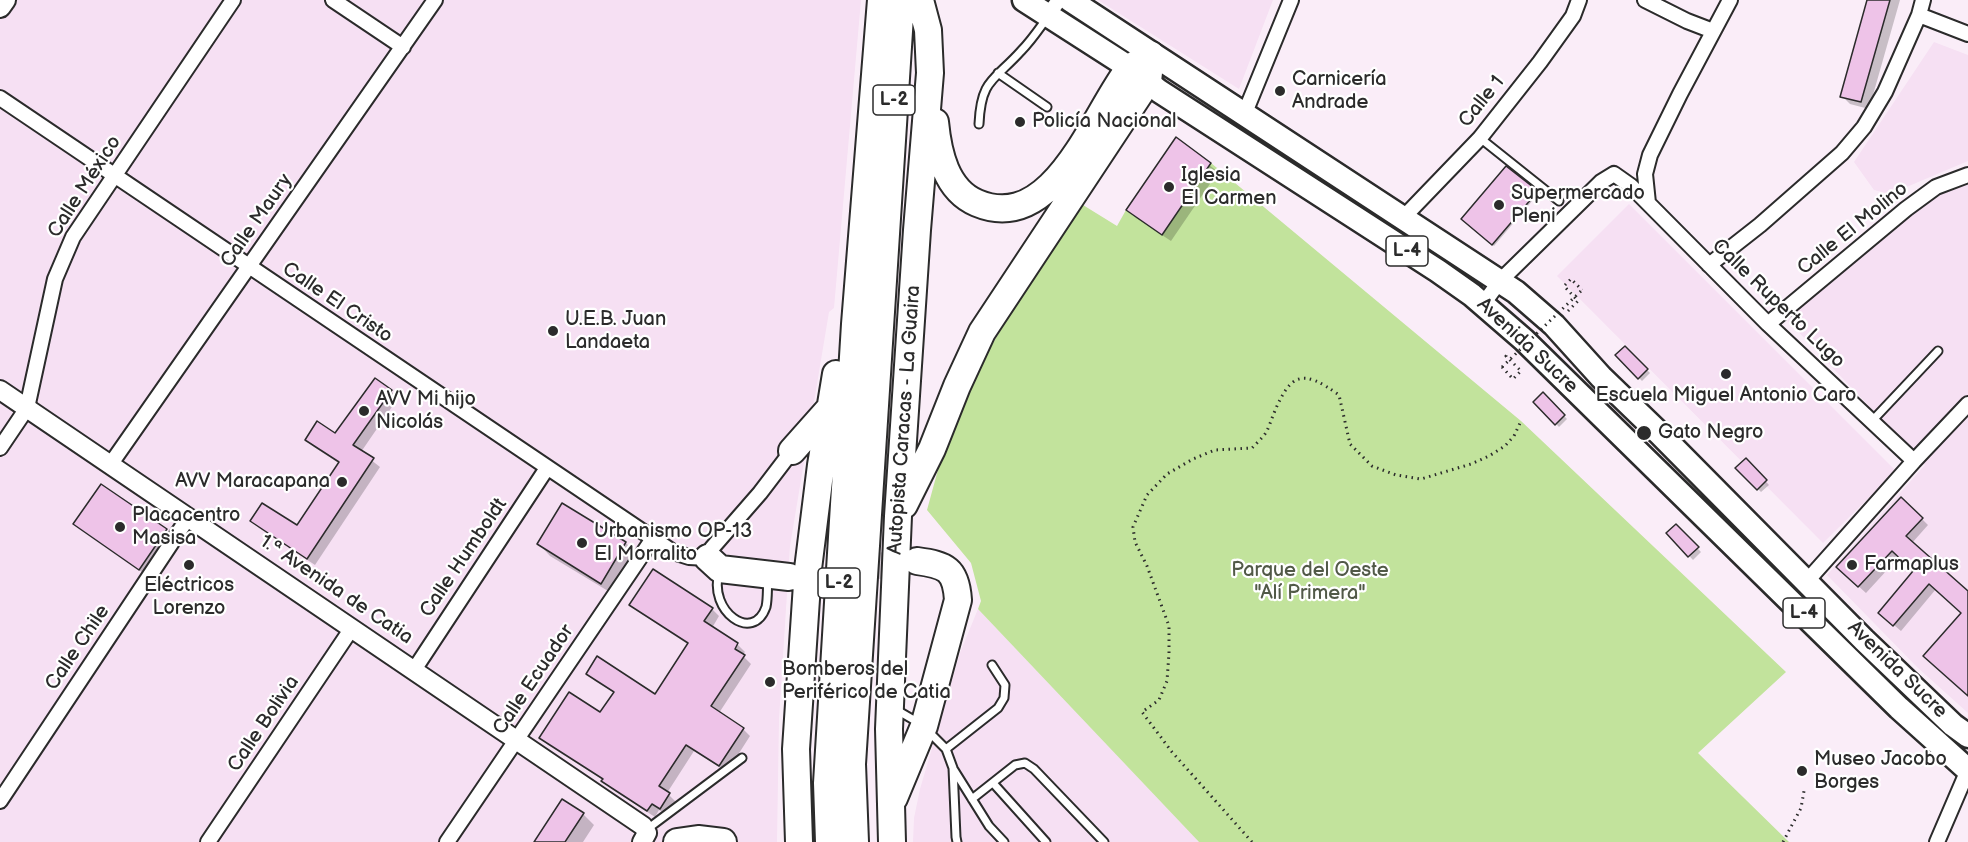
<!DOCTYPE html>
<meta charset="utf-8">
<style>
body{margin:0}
canvas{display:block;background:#faedf8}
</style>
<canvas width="1968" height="842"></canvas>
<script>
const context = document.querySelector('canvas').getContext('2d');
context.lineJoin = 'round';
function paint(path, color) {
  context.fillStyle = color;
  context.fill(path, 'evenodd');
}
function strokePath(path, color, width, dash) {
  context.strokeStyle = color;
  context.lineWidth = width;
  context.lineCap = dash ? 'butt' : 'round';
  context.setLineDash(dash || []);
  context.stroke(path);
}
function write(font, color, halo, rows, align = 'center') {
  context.font = font + ' "Balsamiq Sans",sans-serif';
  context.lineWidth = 4.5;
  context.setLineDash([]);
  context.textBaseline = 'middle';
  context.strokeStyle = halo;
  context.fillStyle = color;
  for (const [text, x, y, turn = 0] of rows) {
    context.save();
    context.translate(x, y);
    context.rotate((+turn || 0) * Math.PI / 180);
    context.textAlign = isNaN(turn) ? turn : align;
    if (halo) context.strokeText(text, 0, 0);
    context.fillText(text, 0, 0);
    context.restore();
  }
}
paint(new Path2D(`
 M0 0H861L834 308 829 312 790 546 779 719 777 842H0Z
 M1098 0H1273L1239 89Z
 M1934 42 1968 55V161L1890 194 1874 190 1854 162Z
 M1968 177V713L1917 667 1827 575 1925 465 1787 320 1893 221 1942 188Z
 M1629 204 1896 471 1823 543 1557 276Z
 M978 609 1199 842H913L914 818 920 789 960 653Z`), '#f6e0f3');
paint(new Path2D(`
 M1211 163 1521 421 1786 672 1698 753 1789 842H1199L978 609 981 601 971 563 927 510 945 444 987 353 1028 284 1083 205 1117 226 1126 210 1162 235Z`), '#c2e39c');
paint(new Path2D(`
 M1869 0H1900L1869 109 1850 104 1842 96Z
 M1177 139 1218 172 1171 241 1136 218 1128 210Z
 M1506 168 1538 194 1494 246 1463 219Z
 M1625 348 1650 373 1642 381 1617 355Z
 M391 391 398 398 361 452 380 467 315 565 259 528 252 521 297 527 340 464 314 447 307 440 335 435Z
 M1543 394 1567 419 1559 427 1535 402Z
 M1746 460 1769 485 1761 492 1737 468Z
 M101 486 172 536 146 575 75 524Z
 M563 505 626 543 637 555 613 594 550 556 539 544Z
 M1922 519 1928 525 1912 543 1968 593V695L1963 614 1936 589 1901 631 1887 619 1915 571 1899 557 1866 593 1845 574Z
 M1676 526 1701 552 1693 560 1668 533Z
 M631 605 712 609 719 616 712 628 737 644 745 652 742 655 751 664 719 713 743 729 750 736 727 772 694 751 667 793 676 802 667 815 659 810 655 817 610 788 603 780 548 745 541 738 600 714 615 693 595 681 588 674 656 696 689 645 639 612Z
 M583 814 594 825 583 842H539Z`), '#0003');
const building = new Path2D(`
 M1867 0H1890L1861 102 1840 97Z
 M1176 137 1211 163 1162 235 1126 210Z
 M1506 166 1538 191 1492 245 1461 219Z
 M1625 346 1648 369 1638 379 1615 355Z
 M375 378 392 390 353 445 374 458 307 559 250 521 262 503 297 525 339 462 305 440 317 421 335 433Z
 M1543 392 1565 415 1555 425 1533 402Z
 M1746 458 1767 480 1757 490 1735 468Z
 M101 484 167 529 139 570 73 524Z
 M1901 497 1923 518 1906 536 1968 591V696L1923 656 1961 613 1929 584 1893 626 1878 613 1913 571 1892 551 1858 587 1836 567Z
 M562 503 626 542 601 584 537 544Z
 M1676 524 1699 547 1688 557 1666 533Z
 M653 569 713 608 704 621 738 643 735 649 745 655 711 706 744 728 719 766 686 745 659 786 670 793 660 809 652 804 647 811 601 781 603 779 539 738 569 692 600 712 614 692 586 674 597 656 655 694 688 643 629 605Z
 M562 799 584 813 565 842H534Z`);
paint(building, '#eec3e8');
strokePath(building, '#2b2b2b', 1.5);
strokePath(new Path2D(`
 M789 577 917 561`), '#d1c6cf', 26, [26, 13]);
const service = new Path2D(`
 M998 73 1047 107
 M979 124C981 79 994 81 1021 51 1031 41 1039 29 1047 18
 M1480 138 1559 201
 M1872 421 1938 351
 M719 573C708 611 753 644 766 607 768 598 767 587 768 578
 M895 709 919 723
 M927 730 946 749 953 768 956 837 957 842
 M946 749 998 708 1004 698 1005 685 992 665
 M954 770 989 826 1004 842
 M993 783 1046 842
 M972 799 1015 765 1025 763 1034 769 1104 842
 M646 830 742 758`);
const minor = new Path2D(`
 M333 0 403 47
 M1645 0 1687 21 1713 31
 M1048 15 1059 0
 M1919 15 1968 34
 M0 98 673 552 689 557 708 558 712 548 760 493 792 451
 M1244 115 1291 0
 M1648 203 1645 174 1650 155 1680 94 1730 0
 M1402 219 1480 138 1540 62 1573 16 1579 0
 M1709 265 1760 225 1842 153 1864 127 1885 92 1919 15 1923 0
 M1483 304 1500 281 1601 182 1614 174 1631 186 1768 324 1914 461
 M1768 324 1906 209 1936 187 1968 175
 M0 448 27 408 55 279 73 237 233 0
 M110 465 435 0
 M1807 581 1914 461 1968 404
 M414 670 547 468
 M0 801 188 518
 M208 842 352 628
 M447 842 652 540
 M1937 842 1968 770`);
const tertiary = new Path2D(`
 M0 390 643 826 647 833 642 842`);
const secondary = new Path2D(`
 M0 7 5 0`);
const primary = new Path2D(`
 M1024 0 1130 68 1159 91 1438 271 1472 295 1524 340 1899 708 1968 770
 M1070 0 1516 292 1554 325 1601 377 1659 433 1864 640 1953 725 1968 736`);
const motorway = new Path2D(`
 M935 122C938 153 946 190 977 203 1053 235 1093 116 1128 70 1134 64 1144 59 1151 55
 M792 451 832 406
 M904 505 932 449 957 386 982 332 1148 81 1151 55
 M708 558 720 569 789 577
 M894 798 924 726 958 600C956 569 946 565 917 561
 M677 842 698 839 723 842
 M799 842 796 749 808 569 821 465 836 374
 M829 842 827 783 855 324 881 0
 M855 842 852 764 901 0
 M892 842 889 729 898 516 917 230 930 73 928 30 920 0`);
strokePath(service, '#2b2b2b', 11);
strokePath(minor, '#2b2b2b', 18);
strokePath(tertiary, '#2b2b2b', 22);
strokePath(secondary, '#2b2b2b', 24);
strokePath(primary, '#2b2b2b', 27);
strokePath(motorway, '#2b2b2b', 30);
strokePath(new Path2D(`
 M1568 311 1578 301 1564 286 1571 279 1582 290
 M1502 367 1513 379 1521 371 1506 356 1509 353
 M1252 842 1172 752 1142 712 1159 700 1167 681 1169 653V626L1147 566 1135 542 1133 527 1147 495 1167 474 1193 459 1215 450 1252 448C1256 444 1261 439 1265 434 1269 428 1271 420 1274 413 1291 372 1303 369 1339 395L1350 444 1372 466 1396 475 1421 479 1471 464 1489 456 1505 446 1514 436 1521 421
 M1783 842 1801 808 1804 791`), '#2b2b2b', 3, [1.5, 4.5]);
strokePath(service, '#fff', 7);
strokePath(minor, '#fff', 14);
strokePath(tertiary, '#fff', 18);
strokePath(secondary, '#fff', 20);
strokePath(primary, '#fff', 22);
strokePath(motorway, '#fff', 26);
strokePath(new Path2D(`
 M1502 367 1582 290`), '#2b2b2b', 3, [1.5, 4.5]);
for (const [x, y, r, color] of [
 [1280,91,6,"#2b2b2b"],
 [1020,122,6,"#2b2b2b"],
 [1169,187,6,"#2b2b2b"],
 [1499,205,6,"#2b2b2b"],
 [553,331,6,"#2b2b2b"],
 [1726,374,6,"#2b2b2b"],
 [364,411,6,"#2b2b2b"],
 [1644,433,8,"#2b2b2b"],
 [342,482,6,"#2b2b2b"],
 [120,527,6,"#2b2b2b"],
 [582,543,6,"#2b2b2b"],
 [189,565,6,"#2b2b2b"],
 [1852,565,6,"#2b2b2b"],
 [770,682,6,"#2b2b2b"],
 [1802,771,6,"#2b2b2b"]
]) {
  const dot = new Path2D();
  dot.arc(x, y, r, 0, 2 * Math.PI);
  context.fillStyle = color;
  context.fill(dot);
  strokePath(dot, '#fff', 2);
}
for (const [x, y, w] of [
 [894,100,42],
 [1407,251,42],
 [839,583,42],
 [1804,613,42]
]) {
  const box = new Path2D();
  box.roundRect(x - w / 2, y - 15, w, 30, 4.5);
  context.fillStyle = '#fff';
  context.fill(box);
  strokePath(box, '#2b2b2b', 1.5);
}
write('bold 18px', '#2b2b2b', null, [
 ["L-2",894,100],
 ["L-4",1407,251],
 ["L-2",839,583],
 ["L-4",1804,613]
]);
write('20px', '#2b2b2b', '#fff', [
 ["Carnicería",1292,80],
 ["Andrade",1292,103],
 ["Policía Nacional",1032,122],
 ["Iglesia",1181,176],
 ["El Carmen",1181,199],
 ["Supermercado",1511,194],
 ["Pleni",1511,217],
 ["U.E.B. Juan",565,320],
 ["Landaeta",565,343],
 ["Escuela Miguel Antonio Caro",1726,396,"center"],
 ["AVV Mi hijo",376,400],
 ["Nicolás",376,423],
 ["Gato Negro",1658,433],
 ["AVV Maracapana",330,482,"right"],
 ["Placacentro",132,516],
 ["Masisa",132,539],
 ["Urbanismo OP-13",594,532],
 ["El Morralito",594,555],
 ["Farmaplus",1864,565],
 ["Eléctricos",189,586,"center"],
 ["Lorenzo",189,609,"center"],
 ["Bomberos del",782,670],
 ["Periférico de Catia",782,693],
 ["Museo Jacobo",1814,760],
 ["Borges",1814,783]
], 'left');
write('20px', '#2b2b2b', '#fff', [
 ["Calle 1",1482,102,-51],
 ["Calle México",85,187,-57],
 ["Calle Maury",257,221,-55],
 ["Calle El Molino",1853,229,-39],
 ["Calle El Cristo",337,303,34],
 ["Calle Ruperto Lugo",1778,304,44],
 ["Avenida Sucre",1527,346,43],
 ["Autopista Caracas - La Guaira",905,420,-86],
 ["Calle Humboldt",464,558,-56],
 ["1.ª Avenida de Catia",336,590,34],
 ["Calle Chile",78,648,-56],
 ["Avenida Sucre",1897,670,44],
 ["Calle Ecuador",534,680,-56],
 ["Calle Bolivia",264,724,-56]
]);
write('20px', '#515947', '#fff', [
 ["Parque del Oeste",1310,571],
 ["\"Alí Primera\"",1310,594]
]);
</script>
